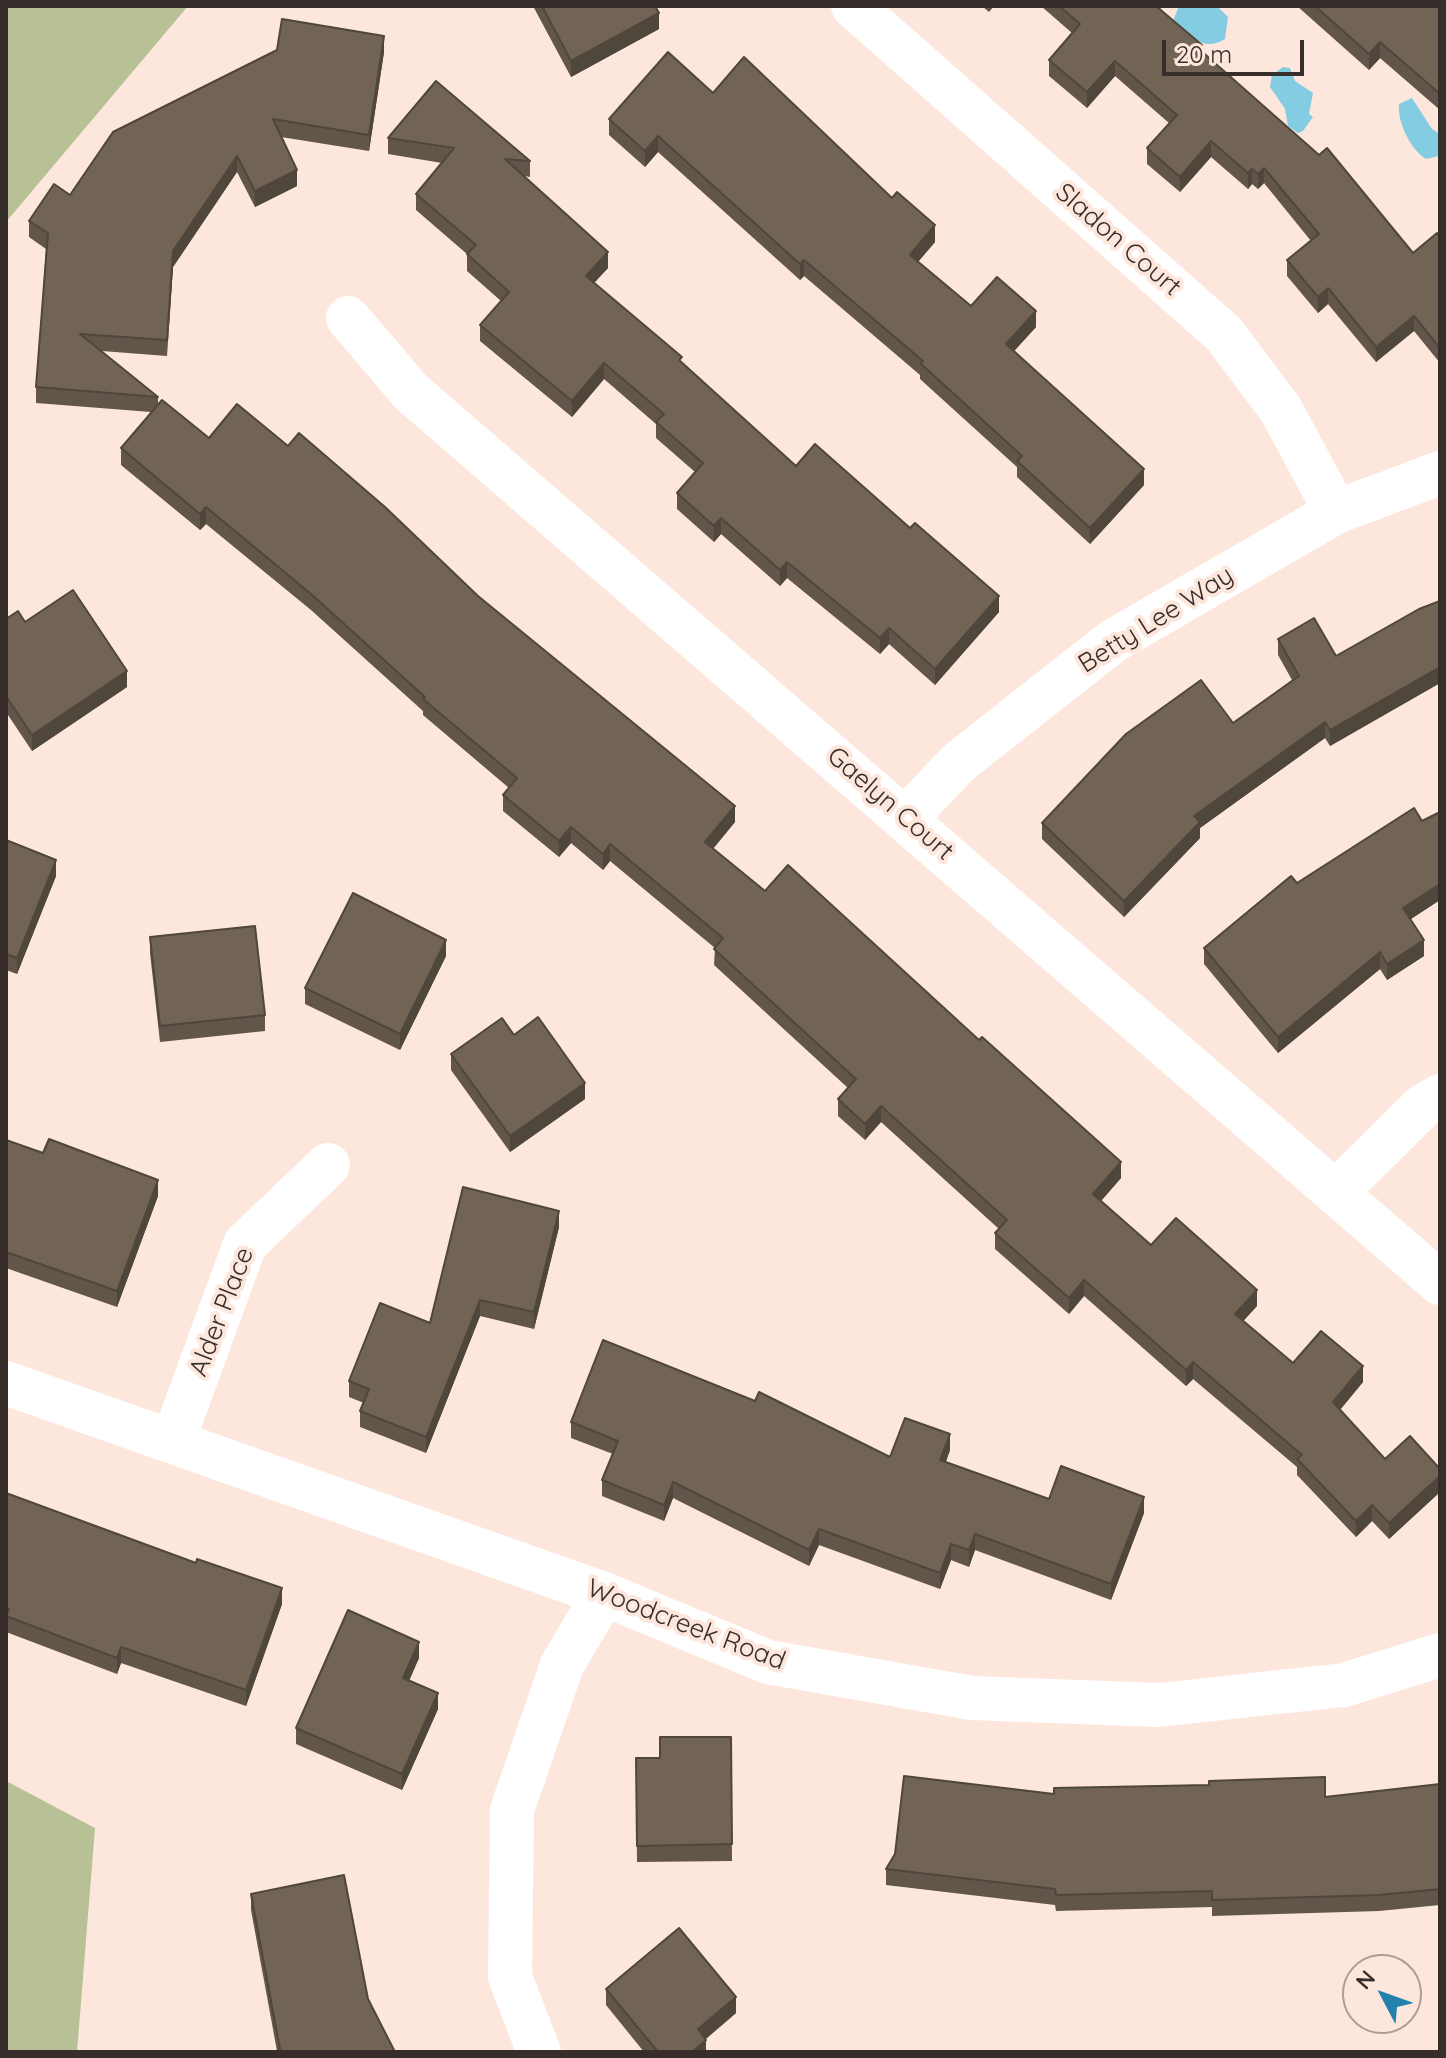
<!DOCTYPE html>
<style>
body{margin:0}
#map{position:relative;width:1446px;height:2058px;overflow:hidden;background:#fde6dc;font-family:Quicksand,sans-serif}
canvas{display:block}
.frame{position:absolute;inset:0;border:8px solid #372e2b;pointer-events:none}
.north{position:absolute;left:1342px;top:1954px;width:80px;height:80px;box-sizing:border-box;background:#fde6dc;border:2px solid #ae9c95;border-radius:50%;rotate:311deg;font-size:22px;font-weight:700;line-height:32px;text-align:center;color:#372e2b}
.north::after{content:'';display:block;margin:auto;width:28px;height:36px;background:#2281ad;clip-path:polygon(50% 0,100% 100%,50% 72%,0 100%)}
.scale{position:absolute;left:1162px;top:40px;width:142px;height:36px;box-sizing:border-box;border:4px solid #372e2b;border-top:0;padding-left:10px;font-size:24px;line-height:28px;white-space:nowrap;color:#372e2b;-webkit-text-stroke:6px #fde6dc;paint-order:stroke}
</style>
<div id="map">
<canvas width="1446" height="2058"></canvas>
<div class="frame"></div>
<div class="north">N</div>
<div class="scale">20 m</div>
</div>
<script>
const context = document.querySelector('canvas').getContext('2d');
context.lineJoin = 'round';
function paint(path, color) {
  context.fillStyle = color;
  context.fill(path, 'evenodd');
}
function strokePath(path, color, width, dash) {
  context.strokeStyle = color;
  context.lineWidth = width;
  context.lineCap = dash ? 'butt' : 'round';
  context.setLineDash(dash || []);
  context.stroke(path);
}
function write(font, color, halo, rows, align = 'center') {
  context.font = font + ' Quicksand,sans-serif';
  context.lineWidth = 8;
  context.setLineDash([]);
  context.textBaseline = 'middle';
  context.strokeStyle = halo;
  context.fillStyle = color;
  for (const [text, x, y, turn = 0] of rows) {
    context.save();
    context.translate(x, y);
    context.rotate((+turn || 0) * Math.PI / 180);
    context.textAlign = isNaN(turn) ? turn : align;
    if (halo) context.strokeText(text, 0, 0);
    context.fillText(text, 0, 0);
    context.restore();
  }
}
paint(new Path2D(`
 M6 6H188L6 222Z
 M6 1781 95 1828 77 2052H6Z`), '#b8c196');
paint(new Path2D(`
 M1179 6H1217L1228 17 1225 39C1203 53 1190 35 1173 21Z
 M1283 67 1290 68 1295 81 1313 93 1309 114 1313 117 1303 131 1298 133 1288 126 1285 109 1270 87 1272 75Z
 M1412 98 1432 129 1440 134 1439 156 1426 159C1411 150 1397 122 1399 104Z`), '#84cce1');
strokePath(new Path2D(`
 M853 6 1224 334 1281 410 1336 512
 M348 318 411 392 1440 1283
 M906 818 958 763 1113 641 1336 512 1440 473
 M1336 1192 1423 1106 1440 1096
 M6 1383 604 1594 768 1662 972 1698 1159 1705 1344 1685 1440 1655
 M173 1441 245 1244 328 1165
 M539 2052 510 1977 512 1810 562 1665 604 1594`), '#fff', 44);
paint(new Path2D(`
 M533 6H655L659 29 571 77Z
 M982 6H994L989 12Z
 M1041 6H1163L1160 9 1202 51 1413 253 1440 237V363L1414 331 1376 362 1328 304 1318 313 1287 276V260L1311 241 1264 183 1258 189 1252 184 1248 189 1211 157 1180 192 1147 164V148L1169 123 1115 76 1087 108 1049 76V60L1072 33Z
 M1297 6H1440V110L1380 58 1369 70Z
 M384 52 369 151 281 137 297 186 255 207 237 172 173 267 167 356 102 351 158 397V404L209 438 288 446 478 596 735 822 713 849 1121 1178 1101 1201 1151 1245 1257 1306 1243 1321 1293 1363 1363 1382 1340 1410 1385 1459 1440 1469V1492L1389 1539 1372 1521 1356 1537 1297 1475V1467L1193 1379 1186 1386 1084 1296 1069 1314 995 1249V1233L999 1229 881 1122 865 1140 838 1116V1099L848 1088 714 965 715 948 610 861 603 870 571 843 559 857 503 811V795L509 788 423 715V711L311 610 206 524 200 530 121 465V448L151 412 36 403V387L46 249 29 237V221L70 195Z
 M713 93 935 242 918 262 971 306 1036 327 1014 351 1144 485 1090 544 1017 477V467L920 379V375L804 276 800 280 658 152 645 167 609 135V119Z
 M388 138 530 161V177L524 176 608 268 594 282 796 466 999 612 935 685 889 644 880 654 787 578 780 586 721 534 714 542 677 509V493L695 472 656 438V424L604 379 572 417 480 341V325L501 301 467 271V254L416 210V194L442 163 388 154Z
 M1440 601V683L1330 746 1325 738 1200 828V838L1124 917 1042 839V823L1233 723 1292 680 1278 655V639L1336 656Z
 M6 619 25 622 127 687 32 751 6 712Z
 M1440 812V900L1411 919 1424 956 1387 980 1380 969 1278 1053 1204 964V948L1297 883Z
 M6 840 56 876 17 974 6 970Z
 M150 937 265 1015V1031L160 1042 150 953Z
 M446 956 400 1050 305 1004V988Z
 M514 1035 585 1099 510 1152 451 1070V1054Z
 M6 1140 158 1196 117 1307 6 1268Z
 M559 1227 534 1329 480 1316 426 1453 360 1427V1411L364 1403 349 1397V1381L430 1323Z
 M571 1422 890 1457 950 1450 946 1462 1049 1499 1144 1513 1111 1600 975 1550 969 1567 951 1560 940 1589 819 1545 809 1566 673 1498 664 1521 602 1496V1480L613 1454 571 1438Z
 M6 1493 282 1604 246 1706 121 1663 117 1674 6 1632Z
 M419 1658 409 1681 438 1709 402 1790 296 1744V1728Z
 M731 1737 732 1861 637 1862 636 1758H660Z
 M1440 1784V1905L1379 1911 1212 1916V1907L1056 1911 1055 1905 886 1885V1869L1054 1794 1325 1797Z
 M251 1894 368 1999 277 2051 251 1910Z
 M606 1989 736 2013 706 2039V2052H644L606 2005Z`), '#615649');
paint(new Path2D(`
 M659 13V29L571 77V61Z
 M384 36V52L369 151V135Z
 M1380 42V58L1369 70V54Z
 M1115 61V76L1087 108V92Z
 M658 136V152L645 167V151Z
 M1211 141V157L1180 192V177Z
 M237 156V172L173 267 167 356 173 251Z
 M1264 168V183L1258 189V174Z
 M1252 169V184L1248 189V173Z
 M297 170V186L255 207V191Z
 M935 225V242L910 271V255Z
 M608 252V268L586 292V276Z
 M804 260V276L800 280V264Z
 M1328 288V304L1318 313V297Z
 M1036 311V327L1006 360V344Z
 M1414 316V331L1376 362V347Z
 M604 363V379L572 417V401Z
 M1144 469V485L1090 544V528Z
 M206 507V524L200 530V514Z
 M721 518V534L714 542V526Z
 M787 562V578L780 586V570Z
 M999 596V612L935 685V669Z
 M889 628V644L880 654V638Z
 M1440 667V683L1330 746V730Z
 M127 671V687L32 751V735Z
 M1325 722V738L1200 828V838L1124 917V901L1194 816Z
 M735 806V822L705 858V842Z
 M571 827V843L559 857V841Z
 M610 844V861L603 870V854Z
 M56 860V876L17 974V958Z
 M1440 884V900L1403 924V908Z
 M446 940V956L400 1050V1034Z
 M1424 940V956L1387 980V964Z
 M1380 952V969L1278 1053V1037Z
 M585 1083V1099L510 1152V1136Z
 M881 1106V1122L865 1140V1124Z
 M1121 1162V1178L1093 1210V1194Z
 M158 1180V1196L117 1307V1291Z
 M559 1211V1227L534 1329V1312Z
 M1084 1280V1296L1069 1314V1298Z
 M1257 1290V1306L1235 1330V1314Z
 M480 1300V1316L426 1453V1437Z
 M1193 1362V1379L1186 1386V1370Z
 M1363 1366V1382L1333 1418V1402Z
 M950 1434V1450L940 1476V1460Z
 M1440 1476V1492L1389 1539V1523Z
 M673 1482V1498L664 1521V1505Z
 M1144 1497V1513L1111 1600V1584Z
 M1372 1505V1521L1356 1537V1521Z
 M819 1529V1545L809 1566V1550Z
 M975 1534V1550L969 1567V1550Z
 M951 1544V1560L940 1589V1573Z
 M282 1588V1604L246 1706V1690Z
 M419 1642V1658L403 1694V1678Z
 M121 1647V1663L117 1674V1658Z
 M438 1693V1709L402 1790V1774Z
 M736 1997V2013L698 2045V2029Z
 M706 2040V2052H692Z`), '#4f463c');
const building = new Path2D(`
 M542 6H562V7L564 6H655L659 13 571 61Z
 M1059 6H1156L1202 45 1199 49 1319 155 1327 148 1413 253 1437 233 1440 237V348L1414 316 1376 347 1328 288 1318 297 1287 260 1319 234 1264 168 1258 174 1252 169 1248 173 1211 141 1180 177 1147 148 1177 115 1115 61 1087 92 1049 60 1080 24Z
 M1315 6H1440V94L1380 42 1369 54Z
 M282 19 384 36 369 135 273 119 297 170 255 191 237 156 173 251 167 340 80 334 158 397 36 387 48 233 29 221 54 184 70 195 113 132 277 50Z
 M668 52 713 93 744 57 892 198 897 192 935 225 910 255 971 306 997 277 1036 311 1006 344 1144 469 1090 528 1017 461 1022 456 920 363 923 361 804 260 800 264 658 136 645 151 609 119Z
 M436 81 530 161 505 159 608 252 586 276 682 357 679 360 796 466 815 444 910 528 915 523 999 596 935 669 889 628 880 638 787 562 780 570 721 518 714 526 677 493 703 463 656 422 664 414 604 363 572 401 480 325 509 292 467 254 476 245 416 194 454 148 388 138Z
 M162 400 209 438 237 404 288 446 299 433 385 507 478 596 735 806 705 842 765 891 788 865 979 1040 982 1037 1121 1162 1093 1194 1151 1245 1176 1218 1257 1290 1235 1314 1293 1363 1321 1331 1363 1366 1333 1402 1385 1459 1410 1436 1440 1469V1476L1389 1523 1372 1505 1356 1521 1297 1459 1302 1455 1193 1362 1186 1370 1084 1280 1069 1298 995 1233 1007 1220 881 1106 865 1124 838 1099 856 1079 714 949 723 938 610 844 603 854 571 827 559 841 503 795 517 778 423 699 425 697 311 594 206 507 200 514 121 448Z
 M73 590 127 671 32 735 6 696V619L18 611 25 622Z
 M1440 601V667L1330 730 1325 722 1194 816 1200 822 1124 901 1042 823 1126 734 1201 680 1233 723 1299 676 1278 639 1314 618 1336 656 1419 609Z
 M1414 808 1422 821 1440 812V884L1403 908 1424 940 1387 964 1380 952 1278 1037 1204 948 1291 876 1297 883Z
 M6 840 56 860 17 958 6 954Z
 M353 893 446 940 400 1034 305 988Z
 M255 926 265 1015 160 1026 150 937Z
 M538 1017 585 1083 510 1136 451 1054 502 1018 514 1035Z
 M49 1139 158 1180 117 1291 6 1252V1140L43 1153Z
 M463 1187 559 1211 534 1312 480 1300 426 1437 360 1411 369 1389 349 1381 380 1303 430 1323Z
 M603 1340 755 1401 759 1392 890 1457 905 1418 950 1434 940 1460 1049 1499 1061 1466 1144 1497 1111 1584 975 1534 969 1550 951 1544 940 1573 819 1529 809 1550 673 1482 664 1505 602 1480 618 1441 571 1422Z
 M6 1493 196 1563 197 1559 282 1588 246 1690 121 1647 117 1658 6 1616 9 1609 6 1608Z
 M348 1610 419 1642 403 1678 438 1693 402 1774 296 1728Z
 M660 1737H731L732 1844 637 1846 636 1758H660Z
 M904 1776 1054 1794V1788L1209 1785V1781L1325 1777V1797L1440 1784V1889L1379 1895 1212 1900V1891L1056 1895 1055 1889 886 1869 895 1854Z
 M344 1875 368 1999 395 2052H275L280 2049 251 1894Z
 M679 1928 736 1997 698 2029 706 2040 692 2052H658L606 1989Z`);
paint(building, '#716455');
strokePath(building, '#4f463c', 2);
write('26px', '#372e2b', '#fde6dc', [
 ["Sladon Court",1118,240,41],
 ["Betty Lee Way",1156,620,-32],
 ["Gaelyn Court",890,804,41],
 ["Alder Place",222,1312,-69],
 ["Woodcreek Road",686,1625,21]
]);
</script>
